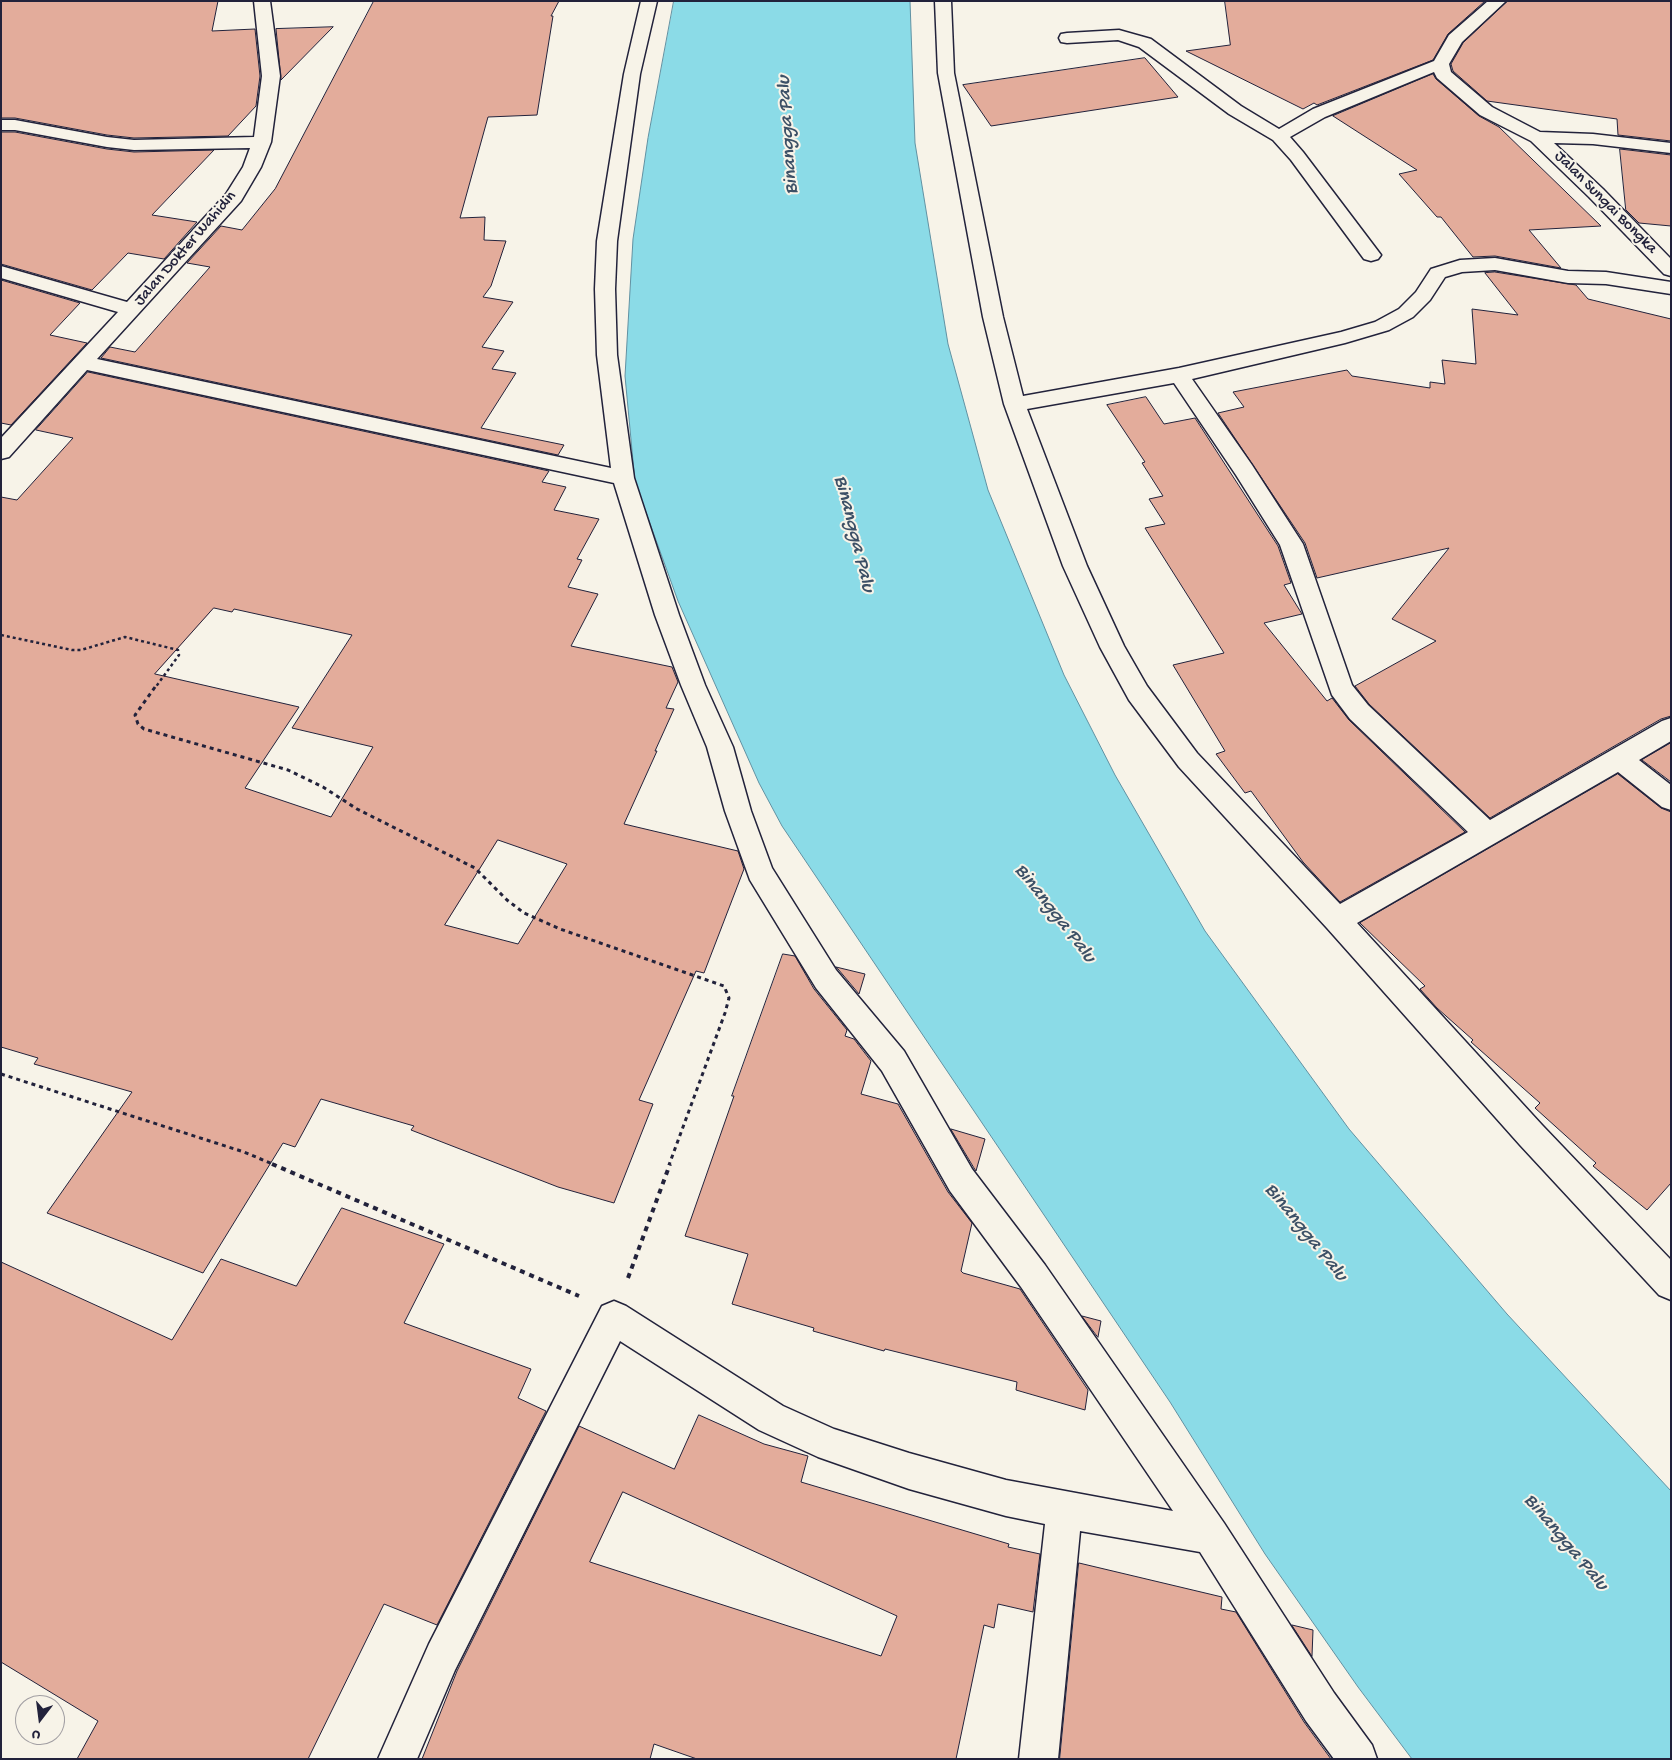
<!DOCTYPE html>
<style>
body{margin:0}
#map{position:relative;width:1672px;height:1760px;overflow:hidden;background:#f7f3e8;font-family:"Gochi Hand",sans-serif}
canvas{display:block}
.frame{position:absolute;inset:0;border:2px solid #22223b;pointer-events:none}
.north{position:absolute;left:15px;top:1695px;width:50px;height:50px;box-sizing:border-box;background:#f7f3e8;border:1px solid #a29fa3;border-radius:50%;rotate:195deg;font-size:14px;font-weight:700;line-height:20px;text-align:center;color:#22223b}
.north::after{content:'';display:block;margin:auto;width:18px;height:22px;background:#22223b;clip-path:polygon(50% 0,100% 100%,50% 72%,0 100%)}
</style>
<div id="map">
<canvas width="1672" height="1760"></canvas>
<div class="frame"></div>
<div class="north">U</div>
</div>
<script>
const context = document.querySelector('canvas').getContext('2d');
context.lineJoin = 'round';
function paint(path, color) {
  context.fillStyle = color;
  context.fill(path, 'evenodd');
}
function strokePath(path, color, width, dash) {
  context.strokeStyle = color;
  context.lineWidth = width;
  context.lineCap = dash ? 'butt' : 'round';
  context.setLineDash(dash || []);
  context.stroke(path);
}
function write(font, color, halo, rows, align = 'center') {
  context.font = font + ' "Gochi Hand",sans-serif';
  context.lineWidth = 4;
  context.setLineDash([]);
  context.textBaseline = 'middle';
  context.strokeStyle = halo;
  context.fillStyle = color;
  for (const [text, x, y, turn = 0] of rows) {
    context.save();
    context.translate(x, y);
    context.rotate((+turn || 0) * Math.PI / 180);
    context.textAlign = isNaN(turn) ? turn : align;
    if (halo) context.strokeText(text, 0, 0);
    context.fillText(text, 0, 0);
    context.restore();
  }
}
const water = new Path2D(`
 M674 1H910L915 143 948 344 988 490 1064 675 1115 775 1205 931 1349 1129 1507 1314 1671 1491V1759H1412L1358 1687 1265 1554 1170 1402 782 826 759 783 678 601 635 482 625 376 633 239 648 138Z`);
paint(water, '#8bdbe7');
strokePath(water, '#6191a2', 1);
const building = new Path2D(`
 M1 1H218L212 31 255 29 260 76 256 106 228 136 134 138 107 135 15 118H1Z
 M374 1H559L551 16H553L537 115 488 117 460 218 485 217 484 240 506 241 491 286 483 297 513 302 482 347 504 351 492 369 516 373 481 428 564 445 558 455 101 358 110 347 135 352 210 267 187 263 221 226 242 230 275 189Z
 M1225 1H1485L1448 34 1433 60 1317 105 1314 103 1303 109 1186 51 1230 45Z
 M1508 1H1671V141L1618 135 1617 119 1487 101 1453 71 1451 64 1463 43Z
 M333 27 281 80 276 29Z
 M1145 58 1178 97 991 126 963 85Z
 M1433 74 1436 79 1479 116 1499 127 1601 226 1529 230 1561 268 1495 256 1473 257 1441 217H1437L1399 174 1417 170 1333 116Z
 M1 132H15L107 149 134 152 214 150 152 215 197 222 164 259 128 253 92 290 1 264Z
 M1620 149 1671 155V226L1639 223 1626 210Z
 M1495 272 1576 285 1588 299 1671 319V716L1661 719 1490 818 1369 704 1355 686 1436 641 1392 619 1449 548 1317 578 1305 543 1218 413 1244 407 1233 392 1347 370 1352 376 1430 388V382L1445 384 1442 360 1476 364 1472 309 1518 315 1485 273Z
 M1 280 80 303 50 335 87 343 11 425 1 423Z
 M88 372 549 471 542 482 566 487 554 510 599 519 577 559 582 560 568 587 598 594 571 646 672 667 678 682 666 708 674 709 655 751H657L624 824 738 851 744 869 704 973 696 971 639 1100 653 1104 614 1203 558 1187 411 1130 414 1126 321 1099 295 1147 283 1143 203 1273 47 1213 132 1092 34 1064 38 1058 1 1047V497L17 500 73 438 36 430ZM214 608 232 612 234 609 352 635 292 728 373 747 331 817 245 788 299 707 155 674ZM498 840 567 864 518 944 445 925Z
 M1146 397 1164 424 1195 418 1278 546 1291 583 1284 585 1302 614 1264 623 1327 701 1332 698 1349 720 1465 832 1340 902 1303 862 1251 791 1245 793 1216 754 1225 751 1173 665 1224 653 1145 528 1165 524 1149 499 1163 496 1142 463 1145 462 1107 405Z
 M1671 743V782L1642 760Z
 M1618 774 1661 808 1671 812V1183L1647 1210 1593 1166 1596 1163 1535 1108 1540 1103 1471 1042 1473 1040 1437 1008 1420 989 1425 986 1360 923Z
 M783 954 795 956 814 989 847 1030 845 1036 854 1039 871 1061 861 1094 898 1104 948 1192 972 1223 961 1271 963 1273 1020 1289 1088 1390 1085 1410 1016 1390 1017 1382 885 1349 884 1351 813 1331 814 1328 732 1304 748 1254 685 1236 734 1096H732Z
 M836 967 865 974 859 994 838 969Z
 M951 1129 985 1139 976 1171 974 1168Z
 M342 1208 444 1244 404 1323 531 1369 518 1398 546 1411 437 1625 384 1604 308 1759H77L98 1721 1 1662V1262L172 1340 221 1259 296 1286Z
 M1082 1316 1101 1321 1098 1337Z
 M699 1415 764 1444 808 1456 801 1482 1009 1544 1008 1547 1040 1554 1033 1612 998 1604 994 1628 984 1625 956 1759H697L654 1744 650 1759H422L457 1671 579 1426 674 1469ZM623 1492 897 1616 881 1656 590 1562Z
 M1079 1563 1222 1597 1221 1609 1236 1612 1304 1722 1331 1759H1060Z
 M1292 1625 1313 1630 1312 1656Z`);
paint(building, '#e3ac9b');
strokePath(building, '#22223b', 1);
const minor = new Path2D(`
 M254 1H270L280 76 271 142 261 167 241 201 97 359 611 468 597 355 595 289 597 241 624 74 641 1H657L640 74 617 241 615 289 617 355 634 478 679 615 705 685 733 747 751 811 772 868 836 970 904 1051 972 1169 1045 1265 1224 1523 1334 1693 1372 1745 1377 1759H1334L1306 1721 1200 1552 1080 1531 1058 1759H1019L1045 1524 1006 1516 909 1489 818 1457 759 1430 620 1341 455 1670 417 1759H378L429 1644 602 1306 614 1301 626 1306 783 1406 834 1429 909 1453 1006 1480 1173 1511 1021 1287 950 1191 882 1071 816 988 750 880 725 811 707 747 681 685 655 615 614 483 87 370 9 457 1 459V438L118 312 1 278V266L127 302 226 194 243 167 250 148 134 150 107 147 15 130H1V120H15L107 137 134 140 254 137 262 76Z
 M935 1H951L954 73 1003 317 1023 396 1179 368 1341 332 1375 322 1399 309 1416 292 1431 269 1460 260 1495 258 1568 271 1606 272 1671 282V294L1606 284 1568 283 1495 270 1462 272 1445 277 1430 300 1413 317 1389 330 1345 343 1192 379 1252 465 1303 544 1352 685 1368 705 1490 820 1662 721 1671 718V741L1639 760 1671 785V810L1662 807 1618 772 1357 923 1542 1125 1671 1260V1300L1659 1295 1520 1145 1327 928 1179 767 1129 700 1100 647 1063 566 1004 404 983 317 938 73ZM1174 383 1236 475 1280 545 1332 695 1350 719 1468 832 1340 904 1197 753 1147 686 1124 646 1087 566 1027 409Z
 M1488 1H1506L1462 42 1449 64 1451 72 1492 107 1540 132 1593 134 1671 143V153L1593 144 1554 143 1603 189 1671 259V276L1664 274 1589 197 1531 141 1480 115 1437 78 1434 72 1325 117 1290 137 1303 152 1381 255 1378 259 1371 261 1364 259 1291 160 1273 140 1229 114 1139 47 1118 40 1067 43 1061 42 1059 38 1061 34 1067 33 1119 30 1151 39 1241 106 1279 129 1313 109 1434 61 1449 35Z`);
strokePath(minor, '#22223b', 3);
strokePath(new Path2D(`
 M1 635 72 650H81L125 637 178 650 179 655 155 688`), '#22223b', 2.5, [3, 3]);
strokePath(new Path2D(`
 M155 687 135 715 138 724 144 729 288 770 323 787 357 809 475 868 507 900 524 913 560 929 724 986 729 998 725 1013 669 1165
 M1 1074 244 1152 275 1165`), '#22223b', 3, [4, 4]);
strokePath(new Path2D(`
 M272 1164 579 1296
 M628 1278 670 1164`), '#22223b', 4, [5, 5]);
paint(minor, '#f7f3e8');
write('16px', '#22223b', '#f7f3e8', [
 ["Jalan Sungai Bongka",1605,203,45],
 ["Jalan Dokter Wahidin",186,249,-49]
]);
write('italic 20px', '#3c5066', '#f7f3e8', [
 ["Binangga Palu",789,135,-94],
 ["Binangga Palu",853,534,76],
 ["Binangga Palu",1054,914,52],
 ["Binangga Palu",1305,1233,51],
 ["Binangga Palu",1565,1543,50]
]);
</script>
